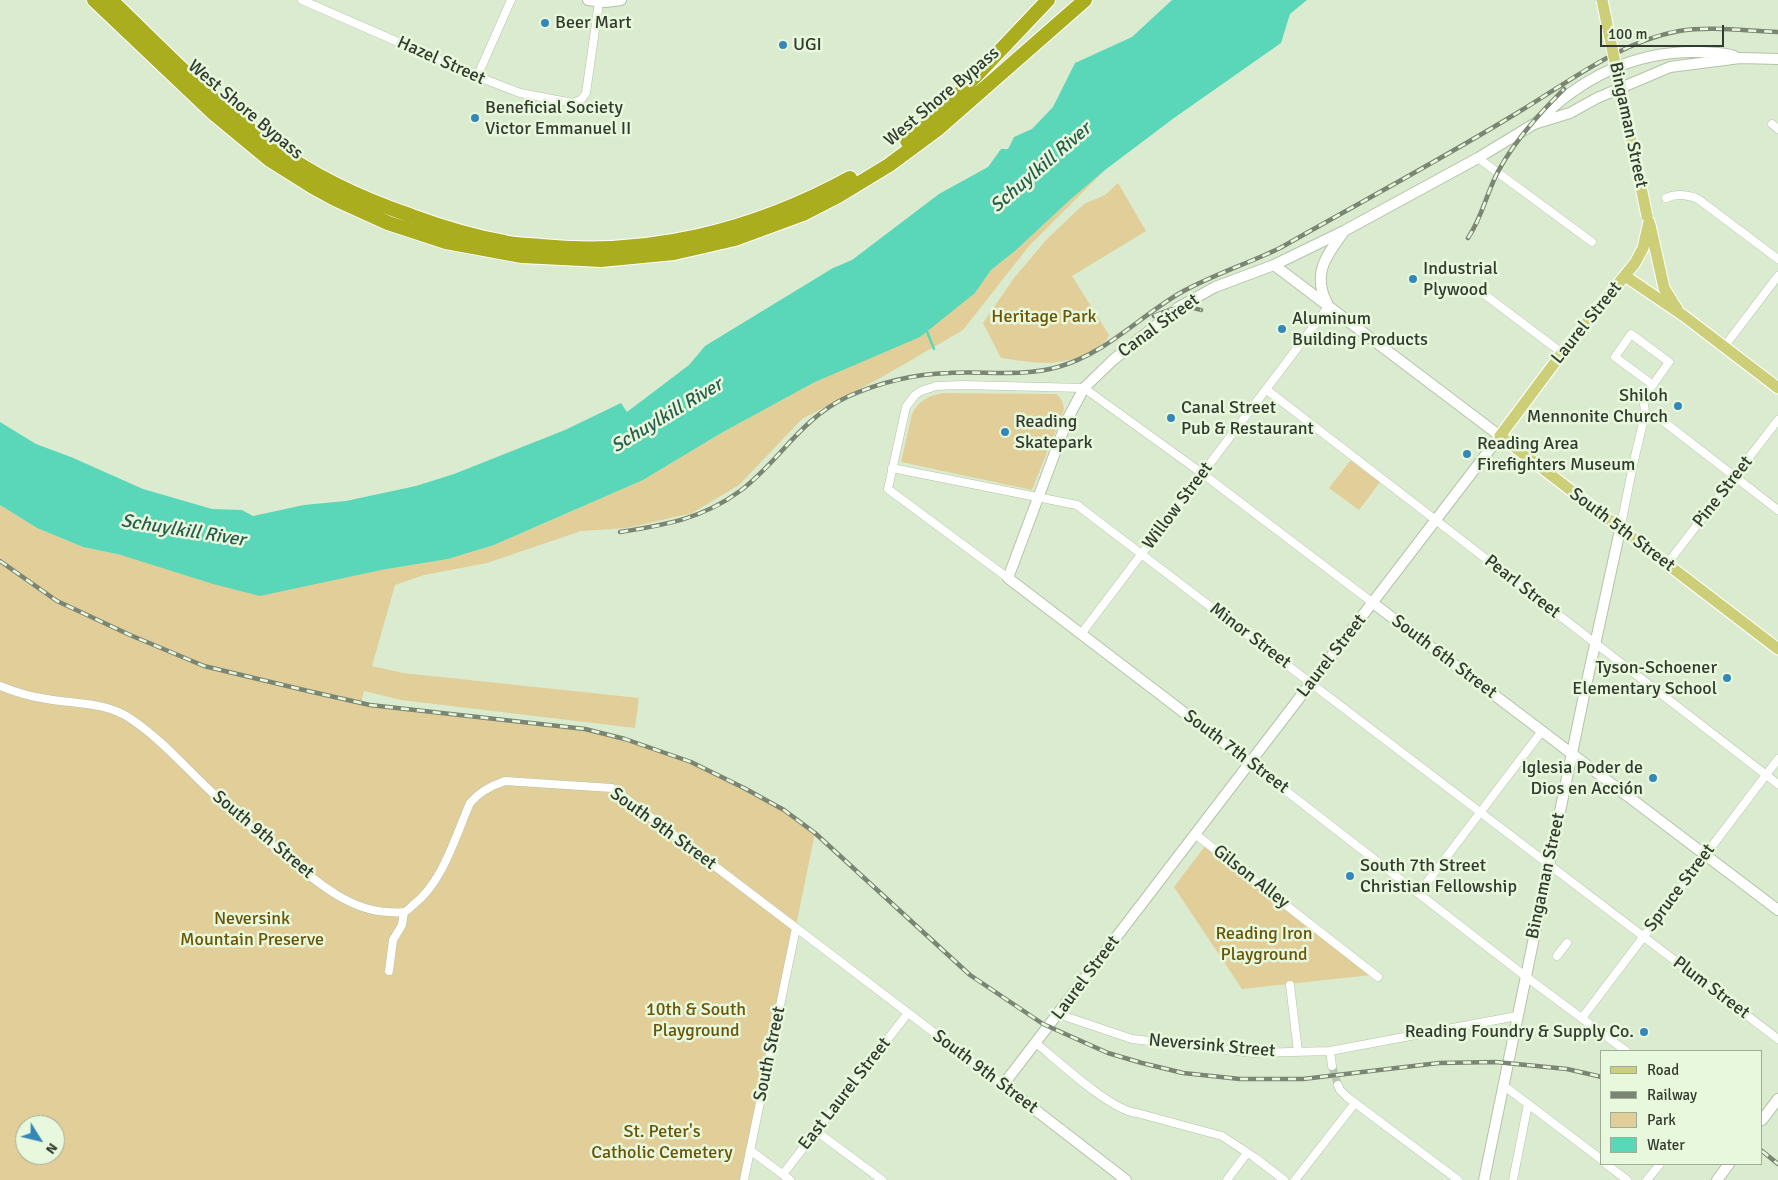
<!DOCTYPE html>
<meta charset="utf-8">
<style>
body{margin:0}
#map{position:relative;width:1778px;height:1180px;overflow:hidden;background:#daebcf;font-family:Signika,sans-serif}
canvas{display:block}
.legend{position:absolute;left:1600px;top:1050px;width:162px;height:115px;box-sizing:border-box;background:#e8f8dc;border:1px solid #a0ac97;margin:0;padding:6px 9px;list-style:none;font-size:15px;color:#333a2f}
.legend li{display:flex;align-items:center;gap:10px;height:25px}
.legend b{width:25px;border:1px solid #a0ac97}
.north{position:absolute;left:15px;top:1115px;width:50px;height:50px;box-sizing:border-box;background:#e8f8dc;border:1px solid #a0ac97;border-radius:50%;rotate:126deg;font-size:14px;font-weight:700;line-height:20px;text-align:center;color:#333a2f}
.north::after{content:'';display:block;margin:auto;width:18px;height:22px;background:#3488b8;clip-path:polygon(50% 0,100% 100%,50% 72%,0 100%)}
.scale{position:absolute;left:1600px;top:25px;width:124px;height:22px;box-sizing:border-box;border:2px solid #333a2f;border-top:0;padding-left:6px;font-size:15px;line-height:18px;white-space:nowrap;color:#333a2f;-webkit-text-stroke:4px #e8f8dc;paint-order:stroke}
</style>
<div id="map">
<canvas width="1778" height="1180"></canvas>
<ul class="legend">
<li><b style="height:6px;background:#ccce78"></b>Road</li>
<li><b style="height:6px;background:#7a8573"></b>Railway</li>
<li><b style="height:14px;background:#e2ce99"></b>Park</li>
<li><b style="height:14px;background:#5ad7b8"></b>Water</li>
</ul>
<div class="north">N</div>
<div class="scale">100 m</div>
</div>
<script>
const context = document.querySelector('canvas').getContext('2d');
context.lineJoin = 'round';
function paint(path, color) {
  context.fillStyle = color;
  context.fill(path, 'evenodd');
}
function strokePath(path, color, width, dash) {
  context.strokeStyle = color;
  context.lineWidth = width;
  context.lineCap = dash ? 'butt' : 'round';
  context.setLineDash(dash || []);
  context.stroke(path);
}
function write(font, color, halo, rows, align = 'center') {
  context.font = font + ' Signika,sans-serif';
  context.lineWidth = 5;
  context.setLineDash([]);
  context.textBaseline = 'middle';
  context.strokeStyle = halo;
  context.fillStyle = color;
  for (const [text, x, y, turn = 0] of rows) {
    context.save();
    context.translate(x, y);
    context.rotate((+turn || 0) * Math.PI / 180);
    context.textAlign = isNaN(turn) ? turn : align;
    if (halo) context.strokeText(text, 0, 0);
    context.fillText(text, 0, 0);
    context.restore();
  }
}
paint(new Path2D(`
 M1105 170 1029 246 963 330 882 377 802 419 739 485 692 513 627 528 581 531 487 563 424 575 395 585 372 666 403 673 639 698 635 728 401 700 364 691 361 703C434 719 510 716 584 729 667 743 747 784 815 833L744 1180H0V505L37 528 83 547 121 555 381 570 448 559 494 545 643 480 723 432 815 382 864 360 975 293 991 270 1015 251 1071 199ZM25 1125H55V1155H25Z
 M1118 183 1146 231 1072 276 1109 335C1106 342 1102 344 1096 348 1062 369 1037 363 1001 358L983 323 1014 278 1047 239 1084 204 1105 195Z
 M943 393 1056 394C1062 399 1063 402 1064 410L1032 490 901 462 912 414C919 400 928 396 943 393Z
 M1350 461H1352L1380 482 1359 510 1329 488Z
 M1205 846 1371 975 1242 989 1174 887Z`), '#e2ce99');
paint(new Path2D(`
 M1172 0H1307L1290 14 1281 43 1174 118 1105 170 1071 199 1015 251 991 270 975 293 920 337 815 382 723 432 643 480 494 545 448 559 381 570 260 596 213 584 121 555 83 547 37 528 0 505V422L36 444 71 457 143 489 212 509 242 510 253 516 304 505 346 501 416 486 454 474 565 430 621 403 627 412 689 365 705 346 833 268 852 260 939 194 988 167 1001 149H1008L1014 137 1032 129 1053 107 1075 63 1132 37Z`), '#5ad7b8');
strokePath(new Path2D(`
 M926 329 934 349`), '#5ad7b8', 2.5);
strokePath(new Path2D(`
 M1332 1066 1338 1085`), '#b9c8af', 8, [8, 4]);
const street = new Path2D(`
 M302 0 471 74 520 93 573 103 581 100 586 93 599 2
 M477 77 511 0
 M1772 124 1778 129
 M1478 158 1592 242
 M1666 198C1677 193 1688 195 1698 199L1778 259
 M1480 291 1562 353
 M1724 347 1778 276
 M1267 390 1778 784
 M1645 414 1654 416 1663 421 1778 510
 M892 468 1077 505 1778 1039
 M1620 530 1633 465 1645 414 1644 403 1645 396 1669 362 1631 334 1615 357 1653 385
 M1667 564 1778 420
 M1008 578 888 489 906 407 915 395 921 391 936 386 962 385 1084 388 1203 474 1373 603
 M1081 634 1329 306
 M0 686C15 692 31 697 47 699 76 704 106 702 131 719 164 741 189 772 218 798 241 819 266 840 290 860 318 883 351 911 389 912 393 912 400 913 404 912 407 911 411 907 413 905 443 882 455 837 470 803 479 792 490 786 505 781L612 788 1003 1085
 M1250 763 1525 976 1626 1051
 M1195 834 1378 977
 M1419 893 1542 731
 M1557 956 1567 943
 M389 971 393 940 402 925 404 912
 M1290 985 1298 1052
 M1058 1014 1132 1039 1254 1053 1330 1051 1517 1016
 M1582 1018 1778 759
 M1036 1043C1057 1060 1111 1111 1137 1113L1222 1136 1254 1157 1284 1180
 M1330 1051 1332 1066
 M1338 1085 1340 1090 1347 1097 1458 1180
 M1503 1085 1602 1160
 M816 1131 882 1180
 M750 1150 790 1180
 M1606 1164 1627 1180
 M783 1174 908 1013
 M744 1180 796 928
 M1227 1180 1247 1153
 M1295 1180 1355 1103
 M1513 1180 1528 1104
 M1647 1180 1660 1164`);
const secondary = new Path2D(`
 M588 0 606 2 621 0
 M1535 124C1580 78 1634 50 1700 52 1712 53 1723 52 1734 56
 M1327 303C1312 274 1326 256 1343 233
 M1373 603 1778 910
 M1250 763 1008 578 1068 418 1084 388 1113 360 1179 307 1215 287 1274 265 1344 231 1478 158 1534 124 1570 113 1597 98 1670 67 1740 58 1778 59
 M1762 1120 1778 1099
 M1126 1180 1003 1085 1500 436 1274 265
 M1484 1180 1584 695 1620 530
 M1717 1180 1729 1164`);
const primary = new Path2D(`
 M1649 222 1643 248 1635 263 1562 353 1500 436 1778 649
 M1650 225 1664 288 1677 309
 M1625 276 1684 316 1778 388`);
const highway = new Path2D(`
 M94 0 212 112 270 160 313 187 335 199 388 223 446 242 522 256 601 260 674 253 735 239 803 214 838 196 889 165 939 128 1085 0
 M111 0C163 50 213 103 271 145 314 177 362 199 412 216 442 227 472 236 504 242 516 245 529 245 541 246 649 257 755 230 850 178
 M907 141 955 98 1048 0`);
strokePath(street, '#b4c3a9', 9);
strokePath(secondary, '#b4c3a9', 12);
strokePath(primary, '#fff', 13);
strokePath(highway, '#fff', 16);
strokePath(street, '#fff', 8);
strokePath(secondary, '#fff', 10);
strokePath(primary, '#ccce78', 11);
strokePath(highway, '#aaad1e', 14);
const rail = new Path2D(`
 M1468 238C1483 216 1487 190 1500 168 1517 138 1540 113 1564 89
 M1154 316C1169 309 1184 304 1201 310
 M620 532C665 525 702 519 740 491 779 462 800 419 847 397 878 383 915 374 949 373 985 371 1023 377 1058 367 1105 354 1139 317 1180 293 1212 275 1247 264 1280 248 1359 203 1440 160 1517 113 1569 82 1619 42 1679 31 1711 26 1746 31 1778 32
 M0 561 57 601 130 635 204 666 308 691 370 705 585 729 625 739 691 762 744 788 784 810 815 833 970 975 1043 1024 1108 1053 1142 1063 1183 1073 1240 1079H1303L1439 1063 1496 1062 1567 1069 1602 1077
 M1762 1151 1778 1164`);
strokePath(rail, '#7a8573', 4.5);
strokePath(rail, '#e8f8dc', 2.5, [8]);
const primaryBridge = new Path2D(`
 M1602 0 1647 216`);
strokePath(primaryBridge, '#fff', 13, []);
strokePath(primaryBridge, '#ccce78', 11);
for (const [x, y, r, color] of [
 [545,23,5,"#3488b8"],
 [783,45,5,"#3488b8"],
 [475,118,5,"#3488b8"],
 [1413,279,5,"#3488b8"],
 [1282,329,5,"#3488b8"],
 [1678,406,5,"#3488b8"],
 [1171,418,5,"#3488b8"],
 [1005,432,5,"#3488b8"],
 [1467,454,5,"#3488b8"],
 [1727,678,5,"#3488b8"],
 [1653,778,5,"#3488b8"],
 [1350,876,5,"#3488b8"],
 [1644,1032,5,"#3488b8"]
]) {
  const dot = new Path2D();
  dot.arc(x, y, r, 0, 2 * Math.PI);
  context.fillStyle = color;
  context.fill(dot);
  strokePath(dot, '#e8f8dc', 2);
}
write('18px', '#333a2f', '#e8f8dc', [
 ["Beer Mart",555,23],
 ["UGI",793,45],
 ["Beneficial Society",485,108],
 ["Victor Emmanuel II",485,129],
 ["Industrial",1423,269],
 ["Plywood",1423,290],
 ["Aluminum",1292,319],
 ["Building Products",1292,340],
 ["Shiloh",1668,396,"right"],
 ["Mennonite Church",1668,417,"right"],
 ["Canal Street",1181,408],
 ["Pub & Restaurant",1181,429],
 ["Reading",1015,422],
 ["Skatepark",1015,443],
 ["Reading Area",1477,444],
 ["Firefighters Museum",1477,465],
 ["Tyson-Schoener",1717,668,"right"],
 ["Elementary School",1717,689,"right"],
 ["Iglesia Poder de",1643,768,"right"],
 ["Dios en Acción",1643,789,"right"],
 ["South 7th Street",1360,866],
 ["Christian Fellowship",1360,887],
 ["Reading Foundry & Supply Co.",1634,1032,"right"]
], 'left');
write('18px', '#333a2f', '#e8f8dc', [
 ["Hazel Street",441,61,24],
 ["West Shore Bypass",942,97,-40],
 ["West Shore Bypass",245,110,40],
 ["Bingaman Street",1628,125,78],
 ["Laurel Street",1587,323,-51],
 ["Canal Street",1159,326,-36],
 ["Pine Street",1723,492,-52],
 ["Willow Street",1178,506,-53],
 ["South 5th Street",1622,530,37],
 ["Pearl Street",1522,587,38],
 ["Minor Street",1250,636,37],
 ["Laurel Street",1332,656,-52],
 ["South 6th Street",1444,657,37],
 ["South 7th Street",1236,752,37],
 ["South 9th Street",663,829,36],
 ["South 9th Street",263,835,40],
 ["Bingaman Street",1546,876,-78],
 ["Gilson Alley",1251,877,38],
 ["Spruce Street",1680,888,-53],
 ["Laurel Street",1086,978,-53],
 ["Plum Street",1711,988,37],
 ["Neversink Street",1212,1046,5],
 ["South Street",770,1054,-78],
 ["South 9th Street",985,1072,37],
 ["East Laurel Street",845,1094,-52]
]);
write('18px', '#6a5406', '#e8f8dc', [
 ["Heritage Park",1044,317],
 ["Neversink",252,919],
 ["Mountain Preserve",252,940],
 ["Reading Iron",1264,934],
 ["Playground",1264,955],
 ["10th & South",696,1010],
 ["Playground",696,1031],
 ["St. Peter's",662,1132],
 ["Catholic Cemetery",662,1153]
]);
write('italic 19px', '#285c4f', '#e8f8dc', [
 ["Schuylkill River",1041,168,-41],
 ["Schuylkill River",667,416,-31],
 ["Schuylkill River",183,531,9]
]);
</script>
